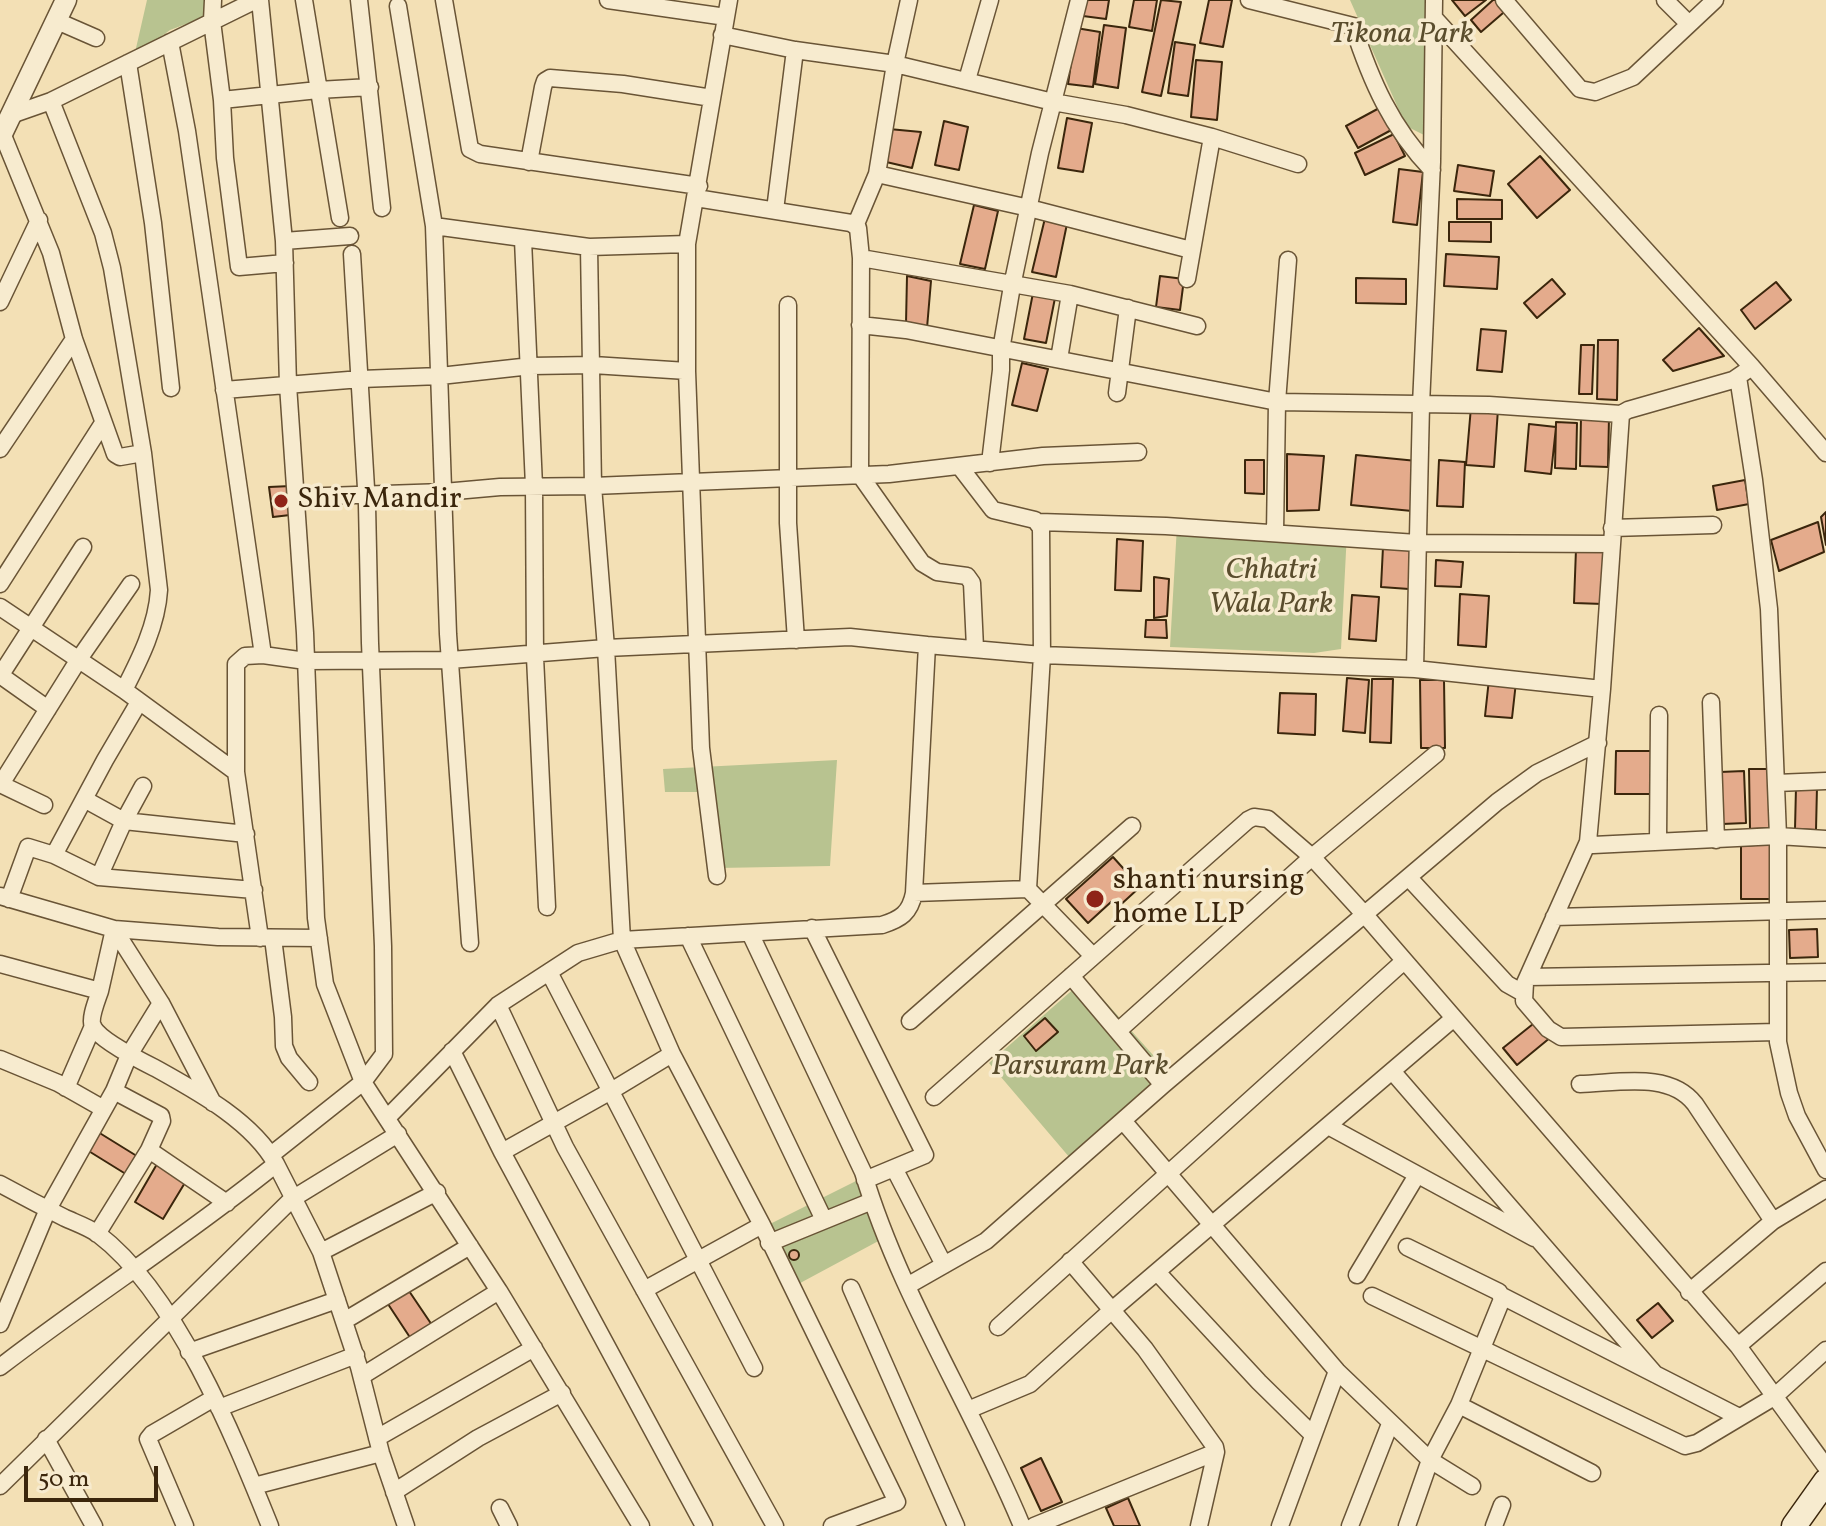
<!DOCTYPE html>
<style>
body{margin:0}
#map{position:relative;width:1826px;height:1526px;overflow:hidden;background:#f3e0b5;font-family:Vollkorn,serif}
canvas{display:block}
.scale{position:absolute;left:24px;top:1466px;width:134px;height:36px;box-sizing:border-box;border:4px solid #3b260c;border-top:0;padding-left:10px;font-size:24px;line-height:28px;white-space:nowrap;color:#3b260c;-webkit-text-stroke:6px #f7ebcf;paint-order:stroke}
</style>
<div id="map">
<canvas width="1826" height="1526"></canvas>
<div class="scale">50 m</div>
</div>
<script>
const context = document.querySelector('canvas').getContext('2d');
context.lineJoin = 'round';
function paint(path, color) {
  context.fillStyle = color;
  context.fill(path, 'evenodd');
}
function strokePath(path, color, width, dash) {
  context.strokeStyle = color;
  context.lineWidth = width;
  context.lineCap = dash ? 'butt' : 'round';
  context.setLineDash(dash || []);
  context.stroke(path);
}
function write(font, color, halo, rows, align = 'center') {
  context.font = font + ' Vollkorn,serif';
  context.lineWidth = 7;
  context.setLineDash([]);
  context.textBaseline = 'middle';
  context.strokeStyle = halo;
  context.fillStyle = color;
  for (const [text, x, y, turn = 0] of rows) {
    context.save();
    context.translate(x, y);
    context.rotate((+turn || 0) * Math.PI / 180);
    context.textAlign = isNaN(turn) ? turn : align;
    if (halo) context.strokeText(text, 0, 0);
    context.fillText(text, 0, 0);
    context.restore();
  }
}
paint(new Path2D(`
 M147 0H214L213 14 170 30 134 57Z
 M1350 0H1431C1434 26 1451 124 1436 141L1406 126Z
 M1177 526 1347 532 1341 649 1314 653 1170 647Z
 M837 760 830 866 718 868 710 792H665L663 769Z
 M1085 979 1170 1074 1070 1158 989 1063Z
 M860 1179 884 1238 789 1289 756 1231Z`), '#b8c390');
const building = new Path2D(`
 M1085 0H1109L1106 19 1083 16Z
 M1134 0H1157L1152 31 1129 27Z
 M1161 0 1181 2 1161 96 1142 92Z
 M1209 0H1232L1223 47 1200 43Z
 M1452 0H1486L1465 16Z
 M1493 0H1504L1510 7 1481 32 1471 20Z
 M1104 25 1126 28 1118 88 1095 84Z
 M1076 28 1100 32 1093 87 1068 84Z
 M1175 42 1195 45 1188 96 1168 93Z
 M1196 60 1222 62 1217 120 1191 117Z
 M1383 106 1395 128 1358 148 1346 126Z
 M1067 118 1092 123 1083 172 1058 168Z
 M944 121 968 127 959 170 935 165Z
 M889 129 921 132 912 168 882 161Z
 M1394 134 1405 156 1365 175 1355 153Z
 M1540 156 1570 190 1537 218 1508 184Z
 M1458 165 1494 171 1490 196 1454 191Z
 M1399 169 1423 172 1417 225 1393 222Z
 M1457 199 1502 200V219H1457Z
 M974 205 998 211 985 269 960 264Z
 M1046 214 1068 219 1056 277 1032 272Z
 M1449 222H1491V242L1449 241Z
 M1446 254 1499 257 1497 289 1444 286Z
 M907 276 931 281 927 328 906 323Z
 M1160 276 1184 279 1180 310 1156 307Z
 M1356 278 1406 279V304L1356 303Z
 M1552 279 1565 294 1537 318 1524 303Z
 M1776 282 1791 300 1755 329 1741 310Z
 M1033 293 1055 298 1046 343 1024 339Z
 M1699 328 1724 356 1673 371 1663 360Z
 M1481 329 1506 331 1502 372 1477 370Z
 M1598 340H1618L1617 400 1597 399Z
 M1581 345H1594L1592 394H1579Z
 M1022 363 1048 369 1037 411 1012 405Z
 M1471 407 1498 409 1494 467 1466 465Z
 M1581 417H1609L1608 467 1580 466Z
 M1556 422 1577 423 1576 469 1555 468Z
 M1529 424 1556 427 1551 474 1525 471Z
 M1287 454 1324 456 1319 510 1287 511Z
 M1356 455 1417 461 1412 511 1351 505Z
 M1245 460H1264V494L1245 493Z
 M1439 460 1465 462 1463 507 1437 506Z
 M1745 480 1749 504 1717 510 1713 486Z
 M291 486 290 515 273 517 269 487Z
 M1826 512V545L1821 517Z
 M1818 522 1824 552 1779 571 1771 540Z
 M1117 539 1143 541 1141 591 1115 590Z
 M1383 547 1412 548 1409 589 1381 587Z
 M1576 549 1605 550 1603 604 1574 603Z
 M1436 560 1463 562 1461 587 1435 586Z
 M1154 577 1169 579 1167 616 1154 618Z
 M1460 594 1489 596 1486 647 1458 645Z
 M1352 595 1379 597 1376 641 1349 639Z
 M1146 620H1166L1167 638 1145 637Z
 M1347 678 1369 680 1365 733 1343 731Z
 M1372 679H1393L1391 743 1370 742Z
 M1489 679 1516 682 1512 718 1485 716Z
 M1420 680H1444L1445 748H1421Z
 M1280 693 1316 694 1315 735 1278 733Z
 M1616 751H1657L1656 794H1615Z
 M1749 769H1771L1772 828 1750 829Z
 M1744 771 1746 823 1722 824 1720 772Z
 M1796 787H1817L1816 830 1795 829Z
 M1770 844 1771 899H1741V846Z
 M1113 857 1140 887 1117 908 1111 902 1088 923 1066 899Z
 M1817 929 1818 957 1790 958 1789 930Z
 M1045 1018 1058 1032 1036 1051 1024 1036Z
 M1538 1020 1551 1037 1517 1065 1503 1048Z
 M98 1132 140 1158 129 1176 87 1150Z
 M157 1164 186 1181 163 1219 135 1202Z
 M789 1255a5 5 0 1 1 10 0a5 5 0 1 1-10 0Z
 M407 1288 434 1328 413 1342 386 1301Z
 M1658 1303 1673 1321 1652 1338 1637 1320Z
 M1041 1458 1062 1502 1041 1511 1021 1468Z
 M1128 1498 1140 1526H1114L1106 1508Z`);
paint(building, '#e4ab8c');
strokePath(building, '#3b260c', 2);
const minor = new Path2D(`
 M213 0 212 21 222 100 225 158 239 267 285 263
 M260 0 284 241 288 385 305 633 316 918 325 984 363 1082 499 1291 641 1526
 M304 0 340 218
 M359 0 382 208
 M444 0 470 149 480 154 699 186
 M608 0 726 17
 M1249 0 1353 26C1371 81 1391 127 1432 170
 M1504 0 1580 89 1595 92 1633 77 1715 0
 M1665 0 1689 24
 M398 6 434 226 448 634 470 943
 M1435 19 1752 367 1826 453
 M57 21 96 38
 M722 35 795 50 895 64 1053 102 1126 115 1212 137 1298 164
 M170 42 187 131 263 655
 M128 63 153 223 171 388
 M967 80 990 0
 M222 100 318 90 370 87
 M51 101 103 233 112 268 143 453 159 590C157 625 140 659 124 690
 M11 115 51 101 256 0
 M2 133 51 253 74 339 115 454 120 457 143 453
 M529 162 543 87 545 81 550 78 623 84 712 98
 M877 174 1029 208 1191 250
 M696 198 851 223 858 228 861 258 860 475 922 563 937 572 967 576 972 583 975 648
 M775 210 795 50
 M856 224 877 174 895 64 909 0
 M434 226 589 247 687 244
 M523 240 534 486 535 657 547 907
 M284 241 350 236
 M589 247 593 486 606 648 622 940 672 1054 762 1225 897 1502 832 1526
 M861 258 1070 294 1197 326
 M1288 260 1277 402 1489 405 1621 414
 M1187 279 1212 137
 M0 302 39 220
 M788 305V523L796 640
 M860 325 906 330 1277 402 1275 533
 M1059 359 1070 294
 M1738 377 1754 480 1769 609 1778 836V1042L1789 1093 1797 1116 1826 1170
 M224 390 361 379 440 376 531 366 593 365 687 371
 M1117 393 1128 308
 M0 449 74 339
 M990 463 1001 370V350L1012 286 1040 153 1079 0
 M960 467 993 510 1035 520 1041 528 1042 655 1028 889 1093 956
 M296 497 444 492 500 487 593 486 889 474 1043 456 1138 452
 M1039 522 1166 526 1417 543 1611 544
 M1612 528 1713 525
 M0 584 103 423
 M0 607 124 690 236 772 260 938
 M1415 669 1421 405 1432 162 1434 0
 M0 675 48 709
 M0 676 83 547
 M1602 689 1588 842 1593 845 1778 836 1826 839
 M1711 702 1716 840
 M236 772V664L245 656 263 655 306 661 450 660 606 648 850 637 927 645
 M1776 783 1826 781
 M0 784 44 805
 M1 784 79 659 131 584
 M84 799 124 821 143 786
 M1658 840 1659 715
 M1588 842 1525 983 1524 1001 1548 1029 1561 1037 1777 1032
 M54 855 105 760 139 702
 M717 876 701 748 687 371V244L729 0
 M99 877 124 821 246 834
 M1409 878 1507 984 1523 993
 M914 893 1028 889
 M0 896 114 929 161 1003 213 1103
 M9 899 28 847 54 855 99 877 254 890
 M1554 917 1826 910
 M812 928 925 1155 865 1180
 M750 933 863 1172C900 1296 973 1407 1022 1526
 M688 936 824 1220
 M273 938 283 1017 284 1046 289 1058 309 1082
 M0 964 100 991 114 929 218 937 319 938
 M549 972 754 1368
 M1071 976 1163 1085
 M1528 977 1826 972
 M498 1005 565 1147 775 1526
 M910 1021 1132 826
 M1118 1031 1312 857 1436 754
 M452 1051 502 1152 704 1526
 M0 1059 58 1083 102 1108
 M1392 1071 1655 1374
 M1580 1084C1618 1083 1670 1071 1695 1104L1773 1221
 M66 1088 93 1026
 M114 1091 161 1116 162 1121 149 1150
 M934 1097 1248 820 1254 817 1268 819 1312 857 1365 915 1738 1346 1826 1467
 M388 1117 498 1005 578 953 622 940 882 925C901 919 910 913 914 893L927 645 1042 655 1415 669 1602 689 1621 414 1628 410 1733 380 1752 367
 M1124 1122 1337 1371 1430 1460 1472 1486
 M1328 1126 1534 1238
 M502 1152 611 1091 672 1054
 M271 1155 363 1082 384 1054 383 946 370 643 367 505 352 254
 M276 1164 321 1252 359 1367 381 1453 406 1526
 M894 1168 944 1265
 M0 1184C22 1196 43 1207 65 1218 76 1223 88 1227 98 1234 176 1293 234 1437 270 1526
 M97 1234 149 1150 227 1203
 M769 1243 872 1201
 M1407 1247 1499 1292 1502 1299 1459 1405 1430 1460 1407 1526
 M321 1252 437 1192
 M1070 1261 1145 1349 1215 1447 1216 1452 1199 1526
 M1157 1272 1259 1382 1313 1435
 M1357 1275 1417 1175
 M907 1286 986 1241 1163 1085 1497 802 1537 773 1598 743
 M851 1288 956 1526
 M644 1290 762 1225
 M1689 1292 1773 1221 1826 1189
 M1372 1296 1685 1446 1697 1443 1774 1397 1826 1350
 M1502 1296 1739 1417
 M344 1321 470 1246
 M0 1324 48 1209 114 1091 129 1055 161 1003
 M998 1327 1404 961
 M1738 1346 1826 1271
 M189 1352 337 1300
 M0 1367C91 1297 187 1236 276 1164 252 1121 198 1092 155 1068 141 1061 101 1041 93 1027 89 1019 97 1000 100 991
 M362 1376 499 1291
 M1459 1405 1592 1473
 M219 1408 356 1355
 M968 1410 1030 1384 1112 1310 1454 1018
 M377 1438 534 1348
 M46 1439 94 1526
 M0 1486 292 1199 398 1134
 M254 1486 381 1453
 M394 1492 478 1438 562 1393
 M500 1508 509 1526
 M185 1526 148 1439 152 1434 214 1398
 M1034 1526 1216 1452
 M1280 1526 1337 1371
 M1350 1526 1390 1424
 M1494 1526 1502 1505`);
const tertiary = new Path2D(`
 M0 138 66 0`);
const secondary = new Path2D(`
 M1794 1526 1826 1481`);
strokePath(minor, '#695436', 19);
strokePath(tertiary, '#695436', 23);
strokePath(secondary, '#3b260c', 27);
strokePath(minor, '#f7ebcf', 16);
strokePath(tertiary, '#f7ebcf', 20);
strokePath(secondary, '#f7ebcf', 24);
for (const [x, y, r, color] of [
 [281,501,8,"#8f2418"],
 [1095,899,10,"#8f2418"]
]) {
  const dot = new Path2D();
  dot.arc(x, y, r, 0, 2 * Math.PI);
  context.fillStyle = color;
  context.fill(dot);
  strokePath(dot, '#f7ebcf', 3);
}
write('italic 30px', '#5a4d2d', '#f7ebcf', [
 ["Tikona Park",1402,36],
 ["Chhatri",1271,572],
 ["Wala Park",1271,606],
 ["Parsuram Park",1080,1068]
]);
write('30px', '#3b260c', '#f7ebcf', [
 ["Shiv Mandir",297,501],
 ["shanti nursing",1113,882],
 ["home LLP",1113,916]
], 'left');
</script>
